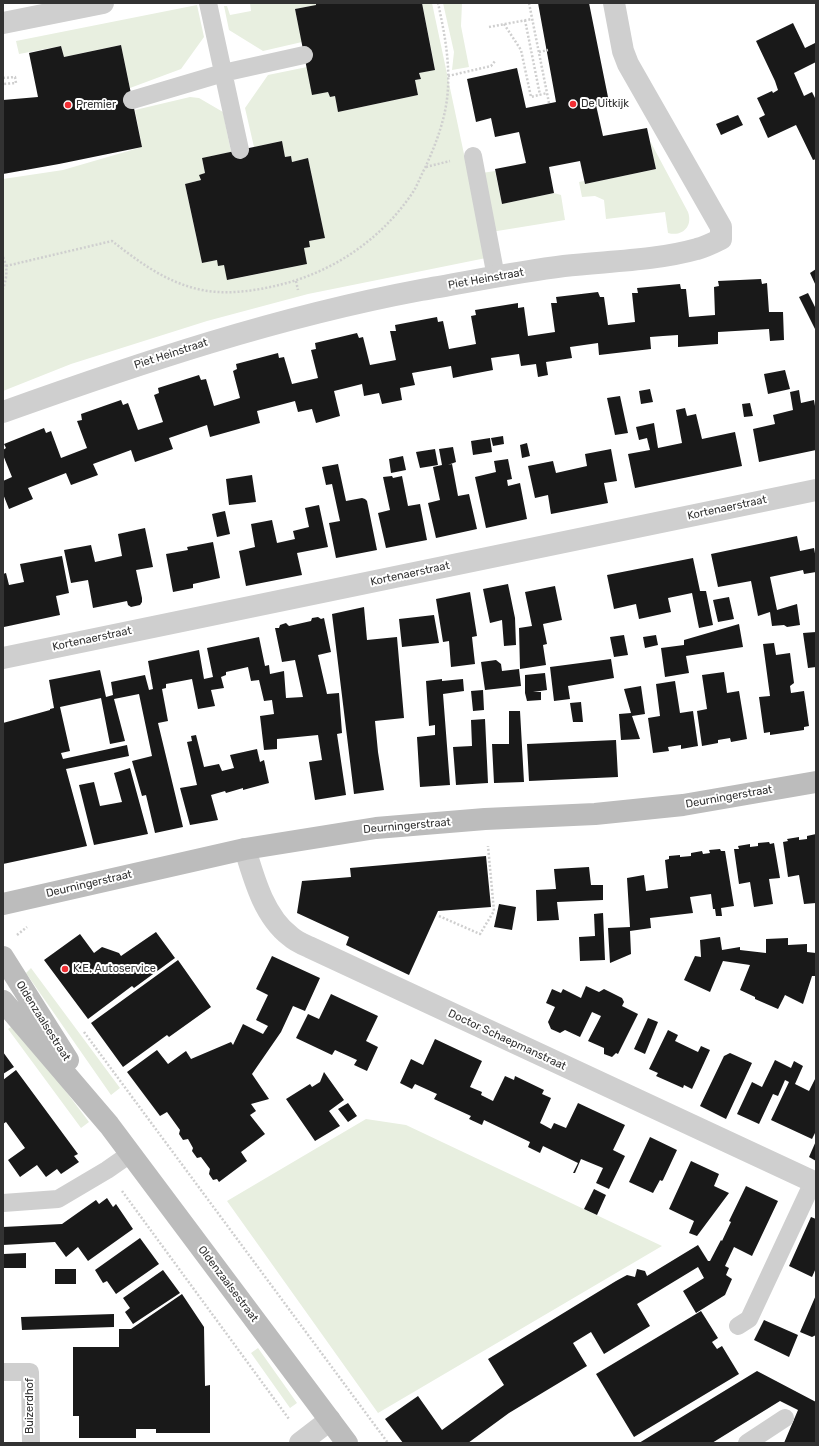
<!DOCTYPE html>
<style>
body{margin:0}
#map{position:relative;width:819px;height:1446px;overflow:hidden;background:#fff;font-family:Rubik,sans-serif}
canvas{display:block}
.frame{position:absolute;inset:0;border:4px solid #323232;pointer-events:none}
</style>
<div id="map">
<canvas width="819" height="1446"></canvas>
<div class="frame"></div>
</div>
<script>
const context = document.querySelector('canvas').getContext('2d');
context.lineJoin = 'round';
function paint(path, color) {
  context.fillStyle = color;
  context.fill(path, 'evenodd');
}
function strokePath(path, color, width, dash) {
  context.strokeStyle = color;
  context.lineWidth = width;
  context.lineCap = dash ? 'butt' : 'round';
  context.setLineDash(dash || []);
  context.stroke(path);
}
function write(font, color, halo, rows, align = 'center') {
  context.font = font + ' Rubik,sans-serif';
  context.lineWidth = 4;
  context.setLineDash([]);
  context.textBaseline = 'middle';
  context.strokeStyle = halo;
  context.fillStyle = color;
  for (const [text, x, y, turn = 0] of rows) {
    context.save();
    context.translate(x, y);
    context.rotate((+turn || 0) * Math.PI / 180);
    context.textAlign = isNaN(turn) ? turn : align;
    if (halo) context.strokeText(text, 0, 0);
    context.fillText(text, 0, 0);
    context.restore();
  }
}
paint(new Path2D(`
 M250 3H316V5L295 9 302 42 263 51 229 30 224 6H227L230 15 251 11Z
 M422 3H432L486 258 308 294 207 321 71 364 3 391V179L63 170 142 147 135 110 190 97 199 98 223 112 231 152 202 158 205 173 200 175 201 180 185 184 202 263 217 260 224 265 228 280 307 264 304 248 310 247 309 241 325 238 308 158 292 162 291 156 285 157 282 141 254 147 245 108 268 75 307 67 328 92 330 97 335 96 338 112 418 95 415 80 421 79 419 73 435 69Z
 M443 3H462L461 26 469 67 452 70 454 52Z
 M197 5 204 37 181 69 130 88 121 45 64 57 61 46 19 54 16 41Z
 M650 141 688 212C693 226 683 237 668 233L665 212 606 219 604 200 595 196 582 197 579 182 584 181 585 184 656 169Z
 M495 171 502 204 554 193 561 195 565 220 491 232 482 173Z
 M31 968 120 1088 111 1095 26 973Z
 M14 1025 46 1065 89 1122 81 1128 8 1029Z
 M366 1119 406 1125 662 1246 378 1413 227 1201Z
 M258 1348 297 1403 290 1408 251 1353Z`), '#e8efe0');
paint(new Path2D(`
 M316 3H422L435 70 419 73 421 79 415 80 418 95 338 112 335 96 330 97 328 92 312 95 295 9 316 5Z
 M538 3H589L609 102 596 105 603 136 647 128 656 169 585 184 580 161 549 167 554 193 502 204 495 169 526 163 519 132 495 137 491 118 476 122 467 79 517 68 526 108 556 102Z
 M793 23 805 48 815 43 816 44V62L794 73 804 96 812 92 816 100V159L813 160 796 125 768 138 759 118 765 115 757 98 772 91 773 93 778 90 775 81 756 41Z
 M121 45 142 147 59 164 3 174V100L38 97 29 53 61 46 64 57Z
 M738 115 743 125 721 135 716 124Z
 M282 141 285 157 291 156 292 162 308 158 325 238 309 241 310 247 304 248 307 264 227 280 224 265 218 266 217 260 202 263 185 184 201 180 199 175 205 173 202 158Z
 M816 269V286L810 273Z
 M761 279 762 284 767 283 769 312H783L784 340 770 341 769 329 718 332V344L678 347V335L663 336 650 337 651 349 599 355 598 343 570 347 572 358 546 362 548 375 538 377 536 364 521 366 519 354 491 358 493 370 467 375 453 378 451 366 412 373 415 385 400 388 402 400 382 404 379 393 364 396 362 384 334 391 340 416 316 423 312 409 298 412 295 401 257 411 260 423 210 437 207 425 169 438 173 449 135 462 131 450 93 464 98 475 71 485 66 473 28 488 33 499 9 509 3 494V481L12 477 3 455V450L6 448 4 444 44 428 46 433 51 431 61 458 87 448 77 421 82 420 81 414 121 400 123 405 128 403 138 430 163 422 154 395 159 393 158 388 199 375 201 380 206 379 214 406 240 398 233 371 237 369 236 364 278 353 279 358 284 357 292 384 318 378 311 350 316 349 315 343 357 333 359 338 363 337 370 365 396 360 390 331H396L395 325 437 317 438 322 443 321 449 349 476 344 471 316 476 315 475 310 518 303V308L524 307 528 336 555 332 551 303H557L556 297 598 292 600 297H604L608 325 635 322 632 293H638L637 288 680 284 681 289H686L689 317 715 315 714 287 719 286 718 281Z
 M808 293 816 309V331L799 297Z
 M785 370 790 389 768 394 764 374Z
 M650 389 653 402 641 404 639 391Z
 M799 390 801 403 814 400 816 412V450L759 462 753 429 775 424 773 415 793 410 790 392Z
 M620 396 628 433 615 435 607 398Z
 M750 403 753 416 744 417 742 404Z
 M685 408 687 416 696 414 702 439 735 432 742 466 635 488 628 454 650 450 647 438 639 440 636 427 654 423 658 448 682 443 676 410Z
 M503 436 504 444 493 446 491 438Z
 M490 438 492 452 473 455 471 441Z
 M527 443 530 456 522 458 520 445Z
 M453 447 456 462 448 465 452 464 458 496 469 494 477 529 436 538 428 503 440 500 433 467 442 465 439 449Z
 M435 449 438 465 420 468 416 452Z
 M611 449 617 481 604 483 608 503 551 514 548 495 535 498 528 466 553 461 556 473 587 466 585 454Z
 M403 456 406 470 391 473 389 459Z
 M508 459 512 479 507 480 508 486 520 483 527 519 486 528 475 477 496 472 494 461Z
 M338 464 346 501 362 498 365 499 367 501 377 550 336 558 329 523 340 521 332 484 326 485 322 467Z
 M252 475 256 502 229 505 226 479Z
 M392 476 393 478 402 476 408 506 420 504 427 540 386 548 378 513 390 510 383 477Z
 M319 505 328 547 297 553 302 575 246 586 239 551 255 547 251 524 272 520 277 543 295 539 293 531 309 527 305 508Z
 M225 511 230 534 217 537 212 514Z
 M145 528 153 567 136 570 142 598V602L140 605 131 607 128 605 127 601 93 608 88 580 71 583 64 550 91 545 95 562 122 556 118 534Z
 M797 536 800 551 814 548 816 559V572L804 574 803 570 770 577 777 610 797 604 800 625 787 627 784 625 772 626 770 612 758 616 751 581 718 587 711 554Z
 M213 542 220 578 193 584V588L173 592 166 554 188 550 187 547Z
 M62 556 69 593 56 596 60 615 4 627 3 574 6 573 9 585 24 582 20 564Z
 M693 558 700 591H706L713 625 699 628 692 593 668 598 671 612 639 619 636 604 614 609 607 575Z
 M508 584 515 618 516 645 504 646 502 620 490 623 483 589Z
 M555 586 562 620 543 624 547 644 543 645 546 665 520 669 519 628 532 626 525 592Z
 M470 592 477 636 472 637 475 664 451 667 449 641 443 642 436 599Z
 M729 597 734 619 718 622 713 600Z
 M364 607 367 640 397 637 404 718 375 721 378 752 384 790 354 794 332 614Z
 M434 615 439 643 402 647 399 619Z
 M318 617 321 619 324 618 331 652 318 655 327 694 339 693 342 733 337 734 346 795 315 800 309 762 322 760 318 735 277 739V749L264 750 260 716 274 714 272 700 264 701 259 680 251 681 248 667 226 672V675L221 677 224 688 211 690 215 706 198 709 192 679 166 684V688L162 689 168 721 158 723 183 827 155 833 146 795 142 796 132 761 152 756 139 694 114 699 125 741 110 744 101 698 60 707 70 751 61 753 63 759 127 745 129 756 66 769 87 846 3 864V780L4 779 3 777V723L50 710V709L54 708 49 680 100 670 106 697 113 695 111 682 145 675 149 690 153 689 148 661 199 650 204 679 213 677 207 648 259 637 265 666 269 665 270 674 284 671 286 698 303 697 295 660 282 662 275 628H279L280 625 286 623 289 626 311 621 312 618Z
 M739 624 743 647 686 656 689 673 665 677 661 648 684 645V640Z
 M816 632V667L808 668 803 633Z
 M624 635 628 655 614 657 610 637Z
 M656 635 658 645 645 648 643 637Z
 M774 643 776 655 790 653 794 683 790 686 791 693 804 691 809 726 804 727V730L770 735V732L764 733 759 697 770 696 763 644Z
 M611 659 614 678 568 686 570 699 554 701 550 667Z
 M496 660 501 664 502 671 519 669 521 686 485 690 481 662Z
 M724 672 727 693 739 691 747 739 731 742 730 738 718 740V743L702 746 697 711 707 709 702 675Z
 M545 673 547 690 533 692H541V700L527 701 525 693V675Z
 M442 679V681L463 679 464 691 443 694 450 785 420 787 417 737 435 735V725L429 726 426 681Z
 M675 681 680 713 693 711 698 746 681 749V745L668 747 669 751 653 753 648 718 660 716 656 684Z
 M641 686 645 714 632 716 640 739 621 740 619 714 631 713 624 689Z
 M483 690 484 710 473 711 471 691Z
 M581 702 583 722H573L570 703Z
 M509 711H520L524 782 494 783 492 744H509Z
 M485 719 488 783 456 785 453 747 472 746 471 720Z
 M196 735 204 767 219 764 222 771 234 768 230 755 257 749 260 762 264 760 269 783 243 790V788L226 793 225 791 211 795 218 820 190 825 180 788 197 785 187 742 192 741 191 736Z
 M616 740 618 777 529 781 527 744Z
 M130 768 148 834 94 845 79 785 94 782 100 806 122 802 114 773Z
 M816 834V903L804 904 799 875 788 877 783 842 788 841 787 839 799 837V840L807 839V836Z
 M769 842 770 844 774 843 780 878 769 879 773 904 754 907 750 882 739 884 734 849H739L738 846 750 844V847L758 846V843Z
 M720 849 721 851H725L734 906 721 908 722 916H716L715 909H713L711 894 690 897 693 913 650 918 651 928 630 931 631 954 610 963 608 928 630 927 627 878 644 875 646 891 668 888 665 860 669 859V856L680 855V857L691 856V853L702 851 703 854 710 853 709 850Z
 M486 856 491 907 438 911 409 975 346 945 349 937 297 913 302 881 351 877 350 868Z
 M589 867 591 885H603V900L557 902 559 920 537 921 536 890 556 889 554 869Z
 M499 904 516 907 512 930 494 927Z
 M603 913 605 960 580 961 579 937 595 936 594 914Z
 M156 932 175 958 134 988 132 986 88 1019 44 960 80 934 94 953 102 947 119 953 121 956Z
 M720 937 722 950 740 947V950L766 953V939L788 938V945L807 944V952L816 953V976H812L803 1004 785 995 778 1009 755 999V997L740 990 750 965 723 961 710 992 684 980 695 956 701 957 700 940Z
 M272 956 320 978 305 1011 293 1006 281 1032 252 1074 269 1099 251 1104 256 1111 250 1115 265 1134 241 1152 247 1161 219 1182 217 1179 213 1180 209 1174 210 1169 201 1157 197 1158 192 1151 193 1148 188 1139 183 1140 179 1134 180 1130 167 1112 160 1116 127 1072 157 1050 168 1064 186 1051 191 1059 231 1042 233 1045 243 1024 263 1034 268 1026 256 1020 268 995 256 989Z
 M178 960 211 1007 169 1037 167 1035 123 1067 91 1023Z
 M586 986 599 992 604 989 622 998 624 1002 622 1006 638 1014 618 1054 616 1053 612 1057 604 1054V1048L588 1041 601 1016 592 1012 580 1037 565 1030 560 1033 551 1029 548 1022 555 1007 546 1003 552 989 561 993 563 989 581 998Z
 M331 994 378 1016 366 1041 378 1047 367 1071 354 1065 357 1060 335 1050 332 1055 296 1038 308 1014 319 1019Z
 M648 1018 658 1022 645 1054 634 1049Z
 M668 1030 678 1035 675 1041 698 1052 701 1046 710 1050 692 1089 684 1085 683 1088 656 1076 658 1073 649 1069Z
 M435 1039 482 1061 470 1087 482 1092 481 1095 493 1101 505 1076 514 1080 515 1076 544 1090 542 1094 551 1098 540 1123 551 1129 554 1123 566 1128 578 1103 625 1125 613 1150 625 1156 609 1189 596 1183 603 1168 581 1159 575 1173H573L578 1163 543 1146 540 1153 528 1147 530 1142 484 1120 482 1125 469 1119 471 1116 434 1099 437 1094 415 1084 412 1089 400 1083 411 1059 423 1065Z
 M3 1052 14 1067 3 1074Z
 M730 1053 752 1063 726 1119 700 1106 724 1056Z
 M775 1060 791 1068 794 1061 803 1066 795 1084 809 1091 816 1077V1131L812 1139 771 1120 789 1082 785 1080 778 1096 773 1094 759 1124 737 1114 752 1082 762 1087Z
 M16 1070 78 1154 74 1156 79 1162 61 1174 57 1169 46 1177 37 1165 20 1177 8 1160 25 1148 6 1122 3 1124V1080Z
 M324 1072 344 1100 329 1111 340 1126 315 1141 286 1099 310 1084 312 1087 320 1082Z
 M348 1103 357 1116 348 1122 338 1109Z
 M650 1137 677 1150 663 1180 662 1181 660 1180 653 1193 629 1182Z
 M816 1141V1161L809 1157Z
 M691 1161 719 1174 714 1186 729 1193 697 1236 689 1233 694 1221 669 1209Z
 M746 1186 778 1201 752 1256 734 1247 725 1266 729 1268 726 1275 732 1279 725 1295 696 1313 683 1291 704 1278 698 1267 637 1304 650 1326 604 1354 591 1332 573 1343 587 1366 509 1413 468 1443H403L385 1419 418 1396 442 1430 504 1385 488 1359 616 1281 627 1275 635 1277 637 1269 645 1271 647 1276 698 1245 708 1261H710L721 1240 722 1241 731 1222 729 1221Z
 M594 1189 606 1195 597 1215 584 1209Z
 M107 1198 113 1207 116 1204 133 1229 88 1261 78 1247 66 1257 55 1242 3 1245V1227L62 1224 96 1200 99 1204Z
 M811 1217 816 1219V1268L812 1277 789 1266Z
 M140 1238 159 1264 116 1294 107 1281 103 1283 95 1270Z
 M26 1253V1268H3V1254Z
 M55 1269H76V1284H55Z
 M163 1270 180 1293 133 1324 125 1312 130 1308 123 1298Z
 M182 1294 204 1327 205 1386 210 1385V1433H156V1429H136V1438H79V1416H73V1347H119V1329H131Z
 M816 1295V1335L812 1337 800 1332Z
 M701 1311 718 1338 712 1342 717 1349 722 1346 739 1374 634 1437 596 1374Z
 M114 1314V1327L22 1330 21 1317Z
 M764 1320 798 1335 789 1357 754 1340Z
 M757 1371 816 1402V1443H784L798 1410 780 1401 712 1443H639Z`), '#191919');
strokePath(new Path2D(`
 M529 3 549 103
 M525 20 540 95
 M504 24 521 50 531 97 547 93
 M489 27 532 19
 M539 52 548 50
 M448 76 491 66 495 61
 M3 78 15 77 16 83 3 84
 M426 167 450 161
 M3 257C8 268 7 277 3 289
 M6 266 112 241C139 262 167 283 202 290 227 295 254 291 279 285 333 272 380 240 411 195 417 187 420 177 425 168 435 146 444 123 447 99 451 67 445 35 438 3
 M296 281 298 290
 M439 916 480 934 494 911 488 846
 M17 935 27 927
 M84 1032 388 1443
 M122 1191 289 1419`), '#cfcfcf', 2.5, [2, 2]);
strokePath(new Path2D(`
 M208 3 240 150
 M132 100 223 73 304 55
 M473 156 496 277
 M3 1203 58 1199 107 1170 130 1154
 M738 1326 749 1319 813 1182
 M3 1372H30L31 1443
 M747 1443 785 1418`), '#cfcfcf', 18);
strokePath(new Path2D(`
 M3 23 103 3
 M3 412C140 363 277 317 421 290 468 282 516 272 564 266 608 261 654 261 697 249 705 247 713 243 721 239V227L628 64 623 51 614 3
 M3 658 816 490
 M245 849C254 879 264 916 290 936 295 941 302 944 309 947L816 1183
 M300 1443 330 1420`), '#cfcfcf', 22);
strokePath(new Path2D(`
 M3 904 245 849 376 828 485 819 595 814 683 805 816 782
 M3 957 68 1060
 M3 1001 109 1125 347 1443`), '#bcbcbc', 22);
for (const [x, y, r, color] of [
 [573,104,4,"#f02e33"],
 [68,105,4,"#f02e33"],
 [65,969,4,"#f02e33"]
]) {
  const dot = new Path2D();
  dot.arc(x, y, r, 0, 2 * Math.PI);
  context.fillStyle = color;
  context.fill(dot);
  strokePath(dot, '#fff', 1.5);
}
write('11px', '#323232', '#fff', [
 ["De Uitkijk",581,104],
 ["Premier",76,105],
 ["K.E. Autoservice",73,969]
], 'left');
write('11px', '#323232', '#fff', [
 ["Piet Heinstraat",486,279,-10],
 ["Piet Heinstraat",171,354,-18],
 ["Kortenaerstraat",727,508,-12],
 ["Kortenaerstraat",410,574,-12],
 ["Kortenaerstraat",92,639,-12],
 ["Deurningerstraat",729,797,-10],
 ["Deurningerstraat",407,826,-5],
 ["Deurningerstraat",89,884,-13],
 ["Oldenzaalsestraat",43,1021,58],
 ["Doctor Schaepmanstraat",507,1040,25],
 ["Oldenzaalsestraat",228,1284,53],
 ["Buizerdhof",30,1406,-90]
]);
</script>
